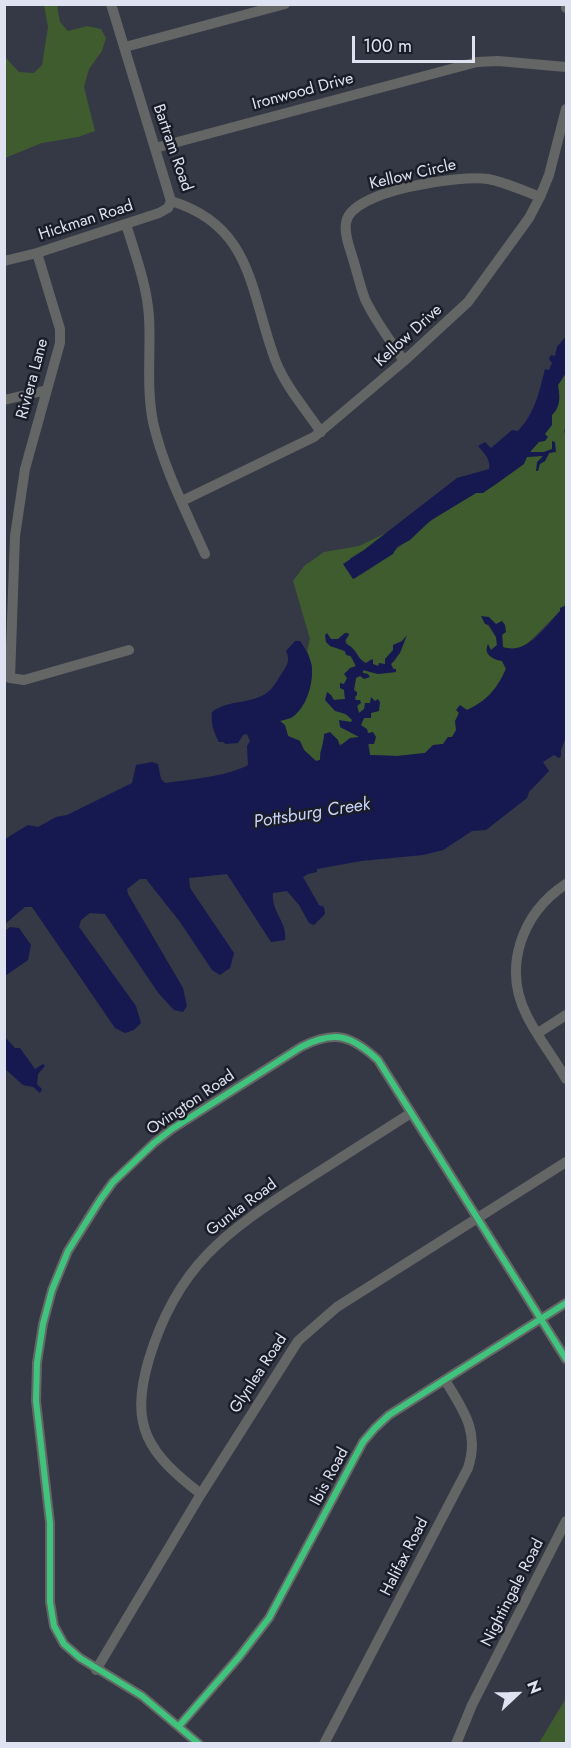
<!DOCTYPE html>
<style>
body{margin:0}
#map{position:relative;width:571px;height:1748px;overflow:hidden;background:#353845;font-family:Jost,sans-serif}
canvas{display:block}
.frame{position:absolute;inset:0;border:6px solid #dee2f1;pointer-events:none}
.north{position:absolute;left:487px;top:1664px;width:60px;height:60px;-webkit-text-stroke:4px #1a1d27;paint-order:stroke;rotate:68deg;font-size:16px;font-weight:700;line-height:24px;text-align:center;color:#dee2f1}
.north::after{content:'';display:block;margin:auto;width:21px;height:27px;background:#dee2f1;clip-path:polygon(50% 0,100% 100%,50% 72%,0 100%)}
.scale{position:absolute;left:352px;top:36px;width:123px;height:27px;box-sizing:border-box;border:3px solid #dee2f1;border-top:0;padding-left:8px;font-size:18px;line-height:21px;white-space:nowrap;color:#dee2f1;-webkit-text-stroke:4px #1a1d27;paint-order:stroke}
</style>
<div id="map">
<canvas width="571" height="1748"></canvas>
<div class="frame"></div>
<div class="north">N</div>
<div class="scale">100 m</div>
</div>
<script>
const context = document.querySelector('canvas').getContext('2d');
context.lineJoin = 'round';
function paint(path, color) {
  context.fillStyle = color;
  context.fill(path, 'evenodd');
}
function strokePath(path, color, width, dash) {
  context.strokeStyle = color;
  context.lineWidth = width;
  context.lineCap = dash ? 'butt' : 'round';
  context.setLineDash(dash || []);
  context.stroke(path);
}
function write(font, color, halo, rows, align = 'center') {
  context.font = font + ' Jost,sans-serif';
  context.lineWidth = 5;
  context.setLineDash([]);
  context.textBaseline = 'middle';
  context.strokeStyle = halo;
  context.fillStyle = color;
  for (const [text, x, y, turn = 0] of rows) {
    context.save();
    context.translate(x, y);
    context.rotate((+turn || 0) * Math.PI / 180);
    context.textAlign = isNaN(turn) ? turn : align;
    if (halo) context.strokeText(text, 0, 0);
    context.fillText(text, 0, 0);
    context.restore();
  }
}
paint(new Path2D(`
 M44 5H57L60 22 68 31 87 26 101 29 106 38 102 51 89 69 84 87 95 131 78 137 42 143 5 158V57L19 72 34 73 42 65 48 27Z
 M566 373V427L564 430V433L566 432V605L525 646 514 650 503 647 502 634 496 624 484 620 496 637 497 645 491 650 487 646 494 659 502 661 506 668C497 689 487 701 467 710L459 706 457 730 452 737H448L443 744 433 745 425 753 397 756 370 755 368 734 361 725 364 718 371 713 375 701 359 713 354 690 356 677 363 674V670L378 674 396 672 391 664 395 661 404 643 403 641 385 659V664L378 666 373 664 371 659 366 663C355 657 345 646 345 633L338 639H331L330 646C344 649 351 654 356 667L344 684H340L344 689 345 699 334 700 332 698 328 702C335 711 344 712 353 720L351 722H345L359 737C346 743 339 746 324 746L320 752V760L316 761 304 750 300 741 288 736 285 726 280 721 291 718 305 702 312 666 307 651 310 639 293 581 304 566 324 552 359 546 388 532 364 550 350 558 354 579C382 563 404 543 428 523 442 511 460 503 476 493 490 493 517 468 527 457L541 455 543 456 540 464 545 461 552 449 544 452H530L544 434 552 415 556 411 558 385Z
 M566 1698V1743H539Z`), '#3f5c2f');
paint(new Path2D(`
 M566 336V373L558 385C560 397 561 406 552 415V425L545 434 548 437 545 441 539 442 530 452H544L552 449V441L555 442 556 452 549 453 545 461 540 464 538 471H536L537 462 543 456 527 457 524 464 513 472 483 493H476L430 521 410 540 397 547 393 554 353 579 343 564 364 550 457 478 489 469C491 459 484 453 478 446L485 442 491 448 512 430 518 431C535 413 539 393 545 369L549 370 552 363 549 359 551 355 555 356 557 347Z
 M566 605V737L561 750V756L559 758 554 755 543 762 549 771 529 792 527 798 486 830 472 831 443 850 423 855 361 861 317 869V872L308 874 303 877 319 905 324 907 325 914 314 925 309 923 299 905 287 891 273 893C271 912 288 923 285 940L271 942 227 874 189 878 190 888 234 953 230 968 220 975 212 970 180 922 146 879H140L127 889 128 894 183 988 187 1006 183 1012 174 1010 159 994 105 914 90 913 81 920 79 927 136 1006 141 1023 134 1030 125 1033 115 1028 32 907H25L5 924V839L28 825 38 827 56 817 67 815 132 783 136 765 152 762 158 764 161 779 165 783C187 780 229 776 248 765L247 746 250 741 247 734 243 735 238 743 226 744 223 742H219C213 731 211 724 212 712 228 699 253 705 269 691 273 688 277 681 280 676 286 667 291 662 286 651L295 641H300C305 648 309 654 311 663 315 677 308 703 297 713 292 719 286 719 280 721L285 725 288 736 300 741 304 750 316 761 320 760C320 750 324 743 324 734L330 732 338 740 340 746 350 738 359 737 340 727 339 720 351 722 352 720 346 714 335 711 325 700 327 692 331 695 334 700 345 699 344 690 340 688V683L344 684 347 678 344 674 350 668 356 666 351 656 346 655 345 651 330 646 326 642 325 635 327 633 331 639H338L345 633H348L349 635 345 641 346 644C358 649 356 658 366 663L373 659V664L378 666 379 663 385 664V659L393 650V645L402 641 407 635 400 653 391 664 393 669H396V672L378 674 363 670V673L368 674 370 677 364 679 360 676 356 678 354 690 357 692V695L355 697V700H360L361 703 357 706 359 713 364 709 365 703H370L371 697 375 701 378 699 380 702 379 711 371 713V718H364L361 725 367 729 368 733 373 732 376 737 374 744H368L370 755 397 756 425 753 433 745 443 744 448 737H452L456 730 455 721 459 713 456 710 460 705 467 710C487 701 497 689 506 669L502 661C493 659 483 655 488 644L491 650 497 645 496 637 489 625 485 624 481 616 489 617 496 624 502 621 505 625 506 632 502 635 503 647C527 655 545 627 560 611V608Z
 M10 927 19 928 31 945 28 960 5 976V931Z
 M4 1036 15 1048H20L35 1069 43 1064 45 1066 38 1074 37 1084 42 1089 40 1093 33 1087 23 1085 5 1069Z`), '#151950');
strokePath(new Path2D(`
 M111 4 171 201C254 226 250 294 276 362 286 387 306 410 321 432
 M566 4V8
 M125 47 285 4
 M155 148 477 62 498 61 566 67
 M126 224C135 254 147 285 149 317 151 352 146 386 153 422 163 467 186 511 205 554
 M37 253 60 329V343L25 469 15 536 10 678 24 680 129 650
 M4 261 37 253 159 213 168 208 171 201
 M404 361C391 341 375 321 365 299 360 286 357 272 353 259 350 248 344 235 346 223 350 190 460 175 488 179 505 182 524 191 540 197
 M4 400 47 390
 M182 501 314 437 404 361 468 302 529 218 540 197 549 175 566 109
 M566 884C522 913 502 967 527 1016 538 1038 554 1058 566 1079
 M538 1033 566 1015
 M201 1494C148 1453 129 1427 149 1359 177 1266 225 1232 303 1182 339 1159 375 1136 411 1113
 M96 1670 201 1494 298 1341 337 1307 566 1162
 M179 1726 239 1657 269 1618 363 1442 375 1428 389 1415 566 1303
 M199 1744 142 1696 80 1658 64 1644 54 1626 50 1602V1523L36 1401 37 1363 43 1324 52 1290 68 1251 100 1200 113 1182 154 1143 172 1129 301 1047C335 1030 351 1035 378 1060L566 1359
 M324 1744 468 1468C480 1431 463 1410 445 1380
 M456 1744 472 1705 566 1521`), '#646666', 10);
strokePath(new Path2D(`
 M179 1726 239 1657 269 1618 363 1442 375 1428 389 1415 566 1303
 M199 1744 142 1696 80 1658 64 1644 54 1626 50 1602V1523L36 1401 37 1363 43 1324 52 1290 68 1251 100 1200 113 1182 154 1143 172 1129 301 1047C335 1030 351 1035 378 1060L566 1359`), '#40c37c', 6);
write('16px', '#dee2f1', '#1a1d27', [
 ["Ironwood Drive",303,92,-15],
 ["Bartram Road",172,148,71],
 ["Kellow Circle",413,175,-13],
 ["Hickman Road",86,221,-18],
 ["Kellow Drive",409,336,-42],
 ["Riviera Lane",33,379,-75],
 ["Ovington Road",191,1103,-34],
 ["Gunka Road",242,1208,-37],
 ["Glynlea Road",259,1374,-57],
 ["Ibis Road",330,1477,-62],
 ["Halifax Road",405,1557,-63],
 ["Nightingale Road",513,1593,-63]
]);
write('italic 18px', '#c7d2f8', '#1a1d27', [
 ["Pottsburg Creek",312,814,-9]
]);
</script>
